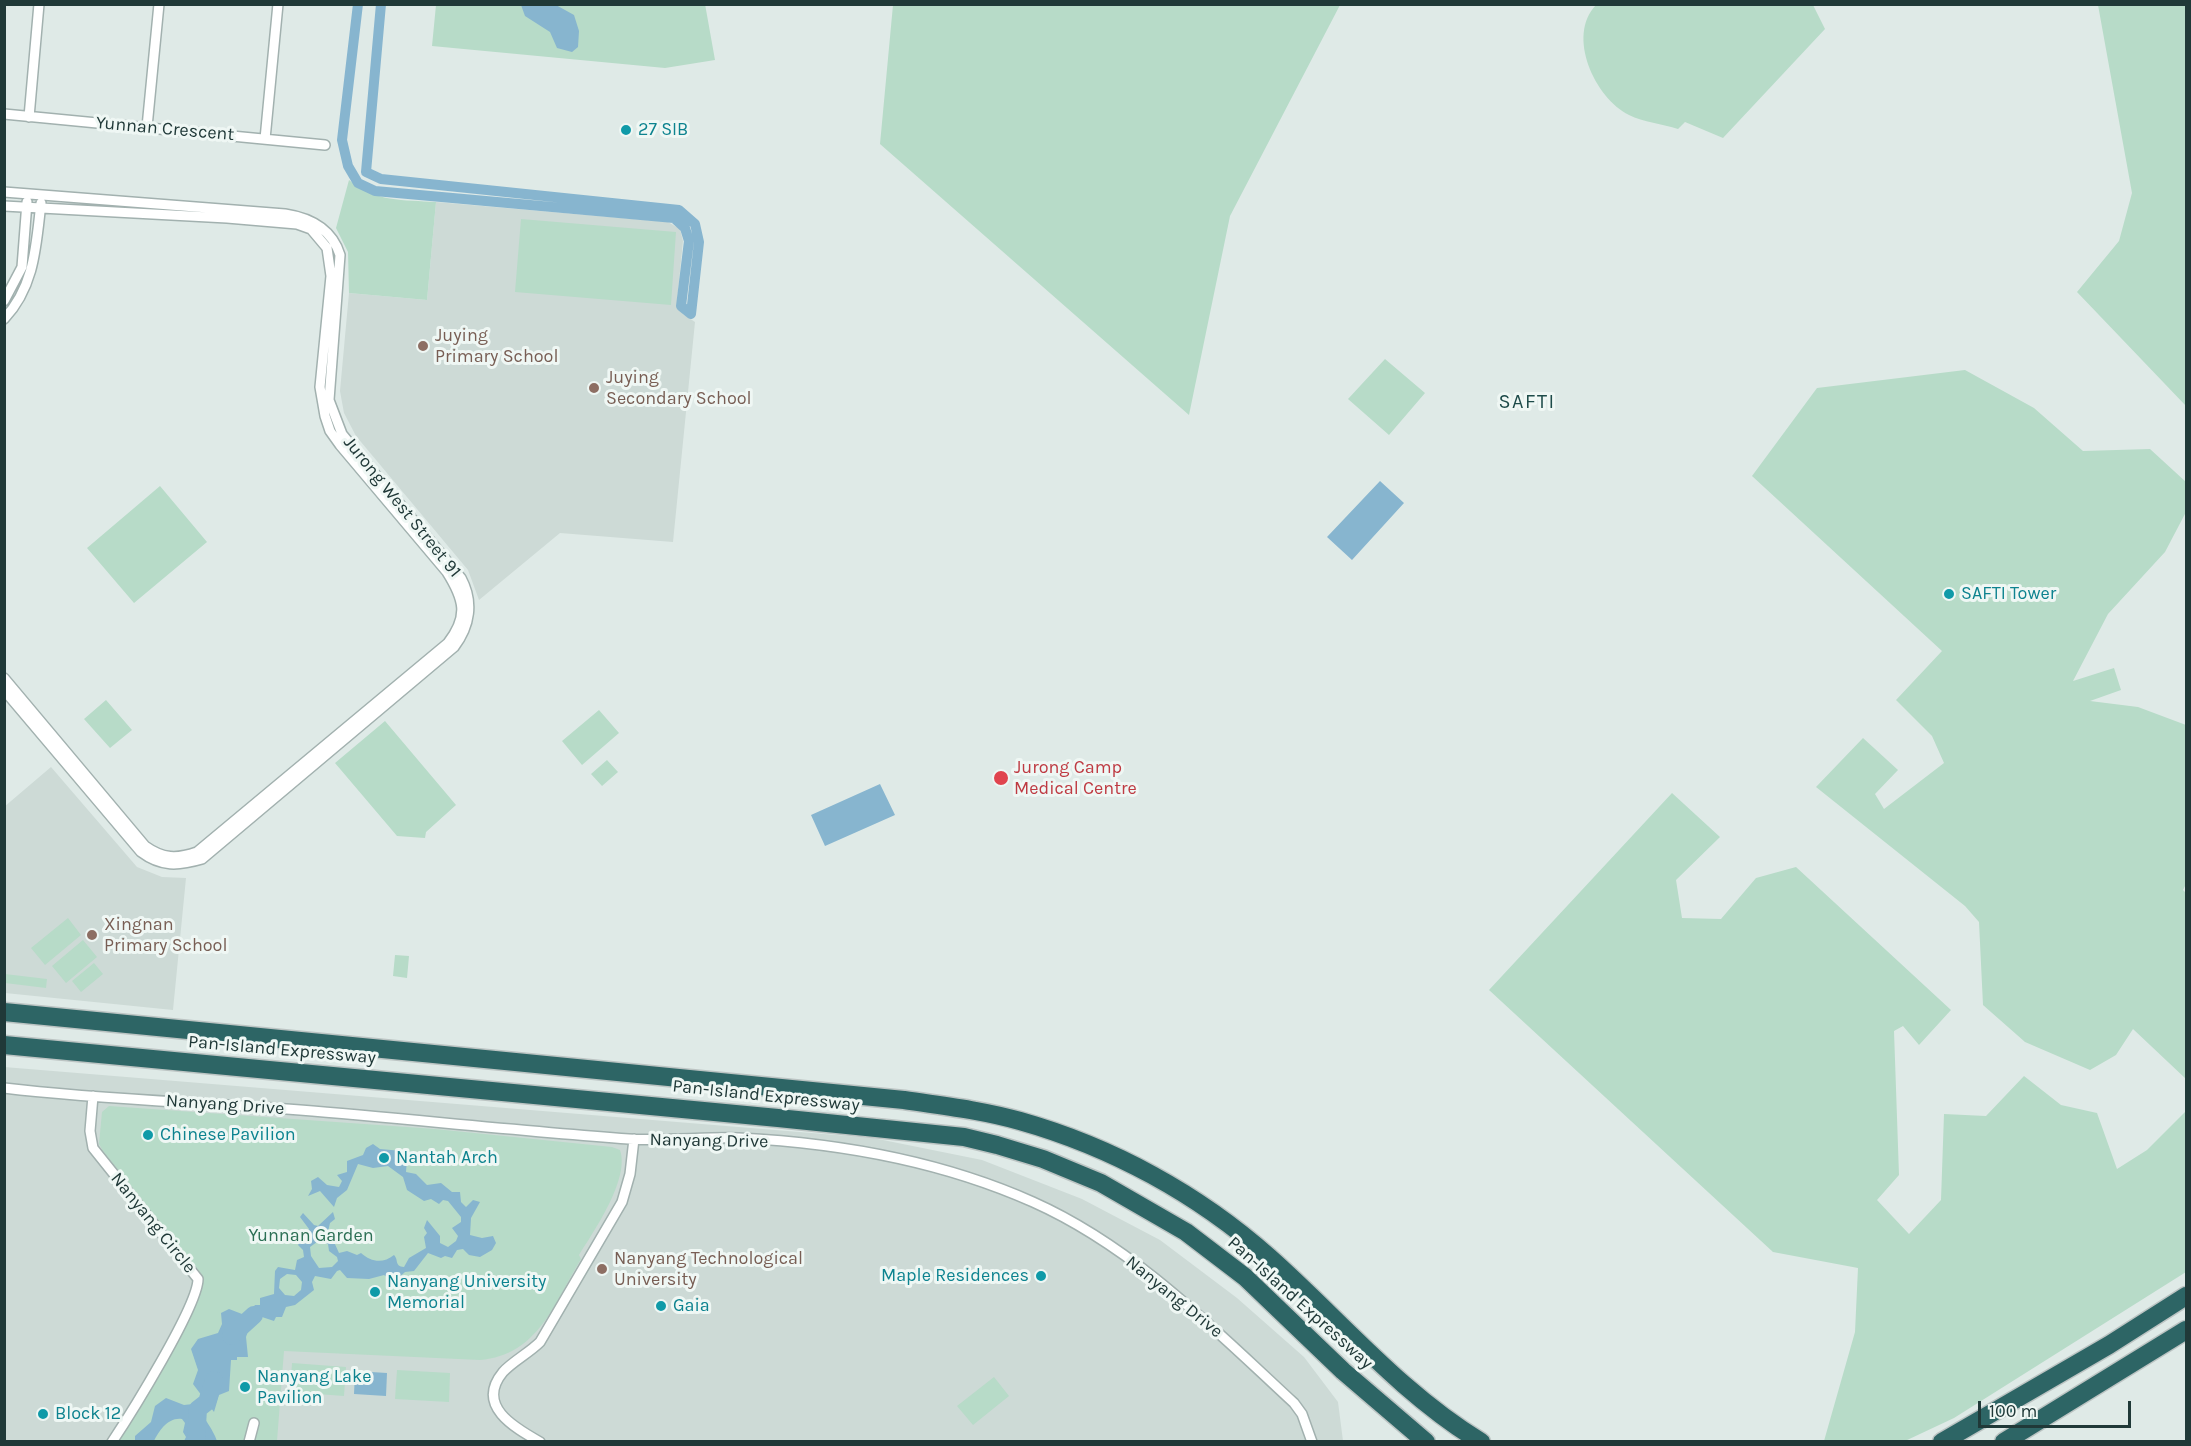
<!DOCTYPE html>
<style>
body{margin:0}
#map{position:relative;width:2191px;height:1446px;overflow:hidden;background:#dfeae7;font-family:Karla,sans-serif}
canvas{display:block}
.frame{position:absolute;inset:0;border:6px solid #203938;pointer-events:none}
.scale{position:absolute;left:1978px;top:1401px;width:153px;height:27px;box-sizing:border-box;border:3px solid #203938;border-top:0;padding-left:8px;font-size:18px;line-height:21px;white-space:nowrap;color:#203938;-webkit-text-stroke:4px #eff7f4;paint-order:stroke}
</style>
<div id="map">
<canvas width="2191" height="1446"></canvas>
<div class="frame"></div>
<div class="scale">100 m</div>
</div>
<script>
const context = document.querySelector('canvas').getContext('2d');
context.lineJoin = 'round';
function paint(path, color) {
  context.fillStyle = color;
  context.fill(path, 'evenodd');
}
function strokePath(path, color, width, dash) {
  context.strokeStyle = color;
  context.lineWidth = width;
  context.lineCap = dash ? 'butt' : 'round';
  context.setLineDash(dash || []);
  context.stroke(path);
}
function write(font, color, halo, rows, align = 'center') {
  context.font = font + ' Karla,sans-serif';
  context.lineWidth = 6;
  context.setLineDash([]);
  context.textBaseline = 'middle';
  context.strokeStyle = halo;
  context.fillStyle = color;
  for (const [text, x, y, turn = 0] of rows) {
    context.save();
    context.translate(x, y);
    context.rotate((+turn || 0) * Math.PI / 180);
    context.textAlign = isNaN(turn) ? turn : align;
    if (halo) context.strokeText(text, 0, 0);
    context.fillText(text, 0, 0);
    context.restore();
  }
}
paint(new Path2D(`
 M436 202 668 222 680 229 683 241 677 301 683 314 695 322 673 542 560 533 479 600 468 570 356 436 344 413 340 391 349 293 427 300Z
 M51 767 137 867 162 877 186 878 173 1010 5 993 4 807Z
 M4 1067 873 1138 982 1160 1082 1199 1160 1240 1237 1298 1304 1357 1338 1402 1343 1441H5Z`), '#cddad6');
paint(new Path2D(`
 M705 4 715 60 665 68 432 46 436 5Z
 M893 5H1340L1230 216 1189 415 880 144Z
 M1596 5H1813L1825 29 1723 138 1685 122 1678 129C1663 124 1643 122 1629 115 1595 98 1566 36 1596 5Z
 M2098 5H2186V406L2077 292 2119 241 2132 193Z
 M349 180C374 202 404 200 436 202L427 300 349 293 348 252 336 228Z
 M521 219 676 232 671 305 515 292Z
 M1385 359 1425 393 1389 435 1348 399Z
 M1965 370 2034 408 2083 451 2150 449 2186 482V512L2165 552 2108 614 2073 681 2114 668 2121 690 2090 701 2138 707 2186 725V884L2183 890 2186 893V1079L2133 1029 2116 1055 2090 1070 2025 1042 1983 1005 1979 922 1965 906 1816 787 1863 738 1898 770 1875 794 1884 809 1944 763 1932 736 1896 700 1942 651 1752 476 1817 388Z
 M160 486 207 542 134 603 87 548Z
 M106 700 132 730 110 748 84 719Z
 M599 710 619 733 582 765 562 741Z
 M385 721 456 805 426 832 425 838 397 836 335 763Z
 M607 760 618 772 602 786 591 774Z
 M1672 793 1720 837 1676 880 1682 918 1721 919 1756 878 1796 867 1951 1010 1919 1045 1903 1026 1894 1031 1899 1175 1877 1200 1909 1234 1941 1200 1944 1114 1986 1116 2024 1076 2061 1105 2097 1113 2117 1169 2147 1150 2186 1111V1272L1954 1418 1905 1441H1824L1855 1332 1858 1268 1773 1252 1489 990Z
 M68 918 81 935 45 965 31 948Z
 M83 940 97 957 66 983 52 966Z
 M395 955 409 956 407 978 393 976Z
 M94 963 103 974 81 992 72 981Z
 M5 974 47 979 46 988 5 983Z
 M109 1106 435 1129 612 1147 620 1150C630 1179 594 1231 579 1255L581 1259C554 1304 538 1355 480 1360L284 1351 277 1441 118 1442 159 1376 203 1286 200 1272 103 1151 99 1144 102 1112Z
 M292 1363 346 1367 344 1396 290 1392Z
 M397 1370 450 1373 449 1402 395 1399Z
 M994 1377 1009 1396 973 1425 957 1406Z`), '#b7dbc8');
paint(new Path2D(`
 M521 5H556L574 15 579 31 578 47 572 52 557 48 550 32 525 16Z
 M1380 481 1404 503 1352 560 1327 537Z
 M880 784 895 815 825 846 811 815Z
 M373 1144 380 1149 402 1151 407 1160 406 1172 416 1174 427 1185 441 1183 452 1192H460L461 1202 466 1207 473 1200 480 1202 471 1218 470 1235 482 1238 493 1236 496 1243 492 1250 480 1257 469 1255 463 1249 457 1250 452 1258 445 1256 441 1258 428 1253 414 1271 405 1272 394 1282 384 1275 369 1279 347 1278 340 1270 337 1271 331 1279 315 1276 312 1282 314 1290 295 1305 286 1307 282 1317H276L274 1321 262 1317 256 1319 251 1310 255 1305H260V1298L274 1294 275 1271 278 1267 295 1270 297 1260 304 1257 303 1250 298 1245 309 1229 300 1217 303 1213 314 1225 318 1226 333 1212 335 1219 330 1223 327 1236 334 1242 339 1253 347 1251 357 1255 361 1253C371 1262 383 1264 394 1255 399 1260 394 1266 404 1267L409 1258 426 1248 424 1237 427 1233 424 1228 427 1220 440 1236V1243L448 1247 456 1241 458 1236 452 1228 461 1222V1217L448 1201 443 1200 439 1204 431 1199 424 1201 407 1190 403 1177 388 1166 373 1168 358 1164 347 1190 337 1198 334 1207 320 1191 308 1196 312 1189 311 1181 318 1177 327 1185 339 1187 342 1181 337 1175 347 1172V1161L363 1155 366 1148ZM317 1242 328 1244 329 1251 337 1257 338 1261 332 1267 319 1268 311 1256 310 1247ZM287 1274 296 1275 302 1282 301 1290 294 1296 285 1295 279 1288 280 1279Z
 M229 1309 242 1314 250 1325 246 1337 248 1357H237V1360H231L229 1391 219 1395 214 1412 193 1384 198 1370 191 1349 198 1339 218 1333 222 1324 221 1313Z
 M355 1371 387 1373 386 1396 354 1394Z
 M166 1398 184 1405 193 1404C201 1412 214 1431 217 1441H184L186 1437 183 1432 185 1423 182 1419C168 1417 159 1431 154 1441H135V1436L151 1422 155 1406Z`), '#87b5cf');
strokePath(new Path2D(`
 M358 4 342 140 348 166 358 183 375 191 674 218 685 228 689 241 681 306 691 314 699 242 695 224 679 210 381 179 366 172 381 4`), '#87b5cf', 10);
strokePath(new Path2D(`
 M231 1336 254 1315
 M196 1442 198 1409 207 1402 214 1380`), '#87b5cf', 18);
const minor = new Path2D(`
 M4 114 325 145
 M29 117 39 4
 M147 127 159 4
 M265 139 278 4
 M4 192 285 214C311 218 332 229 340 255L329 400 342 434 461 578C474 602 470 626 454 647L202 859C178 866 161 867 141 852L4 690
 M4 206 227 218 297 224 311 229 327 248 331 276 320 387 325 416 330 431 340 445 447 572C464 599 469 616 448 643L197 852C177 859 163 859 145 846L4 678
 M4 301 22 267 27 202
 M4 319C35 286 36 245 41 203
 M4 1088C103 1100 201 1102 300 1110 410 1119 519 1131 629 1139 666 1141 703 1137 739 1138 840 1143 941 1161 1033 1202 1134 1247 1214 1329 1294 1403L1302 1414 1312 1442
 M93 1096 90 1131 93 1148 198 1279C198 1306 130 1415 112 1442
 M249 1442 254 1423
 M540 1442C515 1428 475 1406 503 1372 513 1361 529 1353 540 1342L622 1202 630 1174 634 1139`);
const motorway = new Path2D(`
 M4 1012 904 1100C943 1106 982 1110 1020 1121 1112 1147 1198 1194 1269 1257 1339 1319 1400 1393 1481 1442
 M4 1045 778 1118 964 1137 997 1145 1043 1159 1101 1183 1186 1232 1245 1277 1343 1371 1426 1442
 M1942 1442 2109 1345 2186 1296
 M2004 1442 2186 1330`);
strokePath(minor, '#a2b1af', 12);
strokePath(motorway, '#bcc4c3', 21);
strokePath(minor, '#fff', 9);
strokePath(motorway, '#2d6565', 18);
for (const [x, y, r, color] of [
 [626,130,6,"#0f9aa8"],
 [423,346,6,"#8d6e63"],
 [594,388,6,"#8d6e63"],
 [1949,594,6,"#0f9aa8"],
 [1001,778,8,"#e0444e"],
 [92,935,6,"#8d6e63"],
 [148,1135,6,"#0f9aa8"],
 [384,1158,6,"#0f9aa8"],
 [602,1269,6,"#8d6e63"],
 [1041,1276,6,"#0f9aa8"],
 [375,1292,6,"#0f9aa8"],
 [661,1306,6,"#0f9aa8"],
 [245,1387,6,"#0f9aa8"],
 [43,1414,6,"#0f9aa8"]
]) {
  const dot = new Path2D();
  dot.arc(x, y, r, 0, 2 * Math.PI);
  context.fillStyle = color;
  context.fill(dot);
  strokePath(dot, '#eff7f4', 2);
}
write('18px', '#203938', '#eff7f4', [
 ["Yunnan Crescent",165,129,5],
 ["Jurong West Street 91",402,507,51],
 ["Pan-Island Expressway",282,1050,5],
 ["Pan-Island Expressway",766,1096,6],
 ["Nanyang Drive",225,1105,4],
 ["Nanyang Drive",709,1141,1],
 ["Nanyang Circle",153,1223,51],
 ["Nanyang Drive",1174,1297,39],
 ["Pan-Island Expressway",1300,1303,42]
]);
write('18px', '#0d838f', '#eff7f4', [
 ["27 SIB",638,130],
 ["SAFTI Tower",1961,594],
 ["Chinese Pavilion",160,1135],
 ["Nantah Arch",396,1158],
 ["Maple Residences",1029,1276,"right"],
 ["Nanyang University",387,1282],
 ["Memorial",387,1303],
 ["Gaia",673,1306],
 ["Nanyang Lake",257,1377],
 ["Pavilion",257,1398],
 ["Block 12",55,1414]
], 'left');
write('18px', '#785e54', '#eff7f4', [
 ["Juying",435,336],
 ["Primary School",435,357],
 ["Juying",606,378],
 ["Secondary School",606,399],
 ["Xingnan",104,925],
 ["Primary School",104,946],
 ["Nanyang Technological",614,1259],
 ["University",614,1280]
], 'left');
write('18px', '#be3a42', '#eff7f4', [
 ["Jurong Camp",1014,768],
 ["Medical Centre",1014,789]
], 'left');
write('18px', '#2b6f54', '#eff7f4', [
 ["Yunnan Garden",311,1236]
]);
context.letterSpacing = '1.5px';
write('20px', '#1d4b49', '#eff7f4', [
 ["SAFTI",1527,402]
]);
context.letterSpacing = '0px';
</script>
